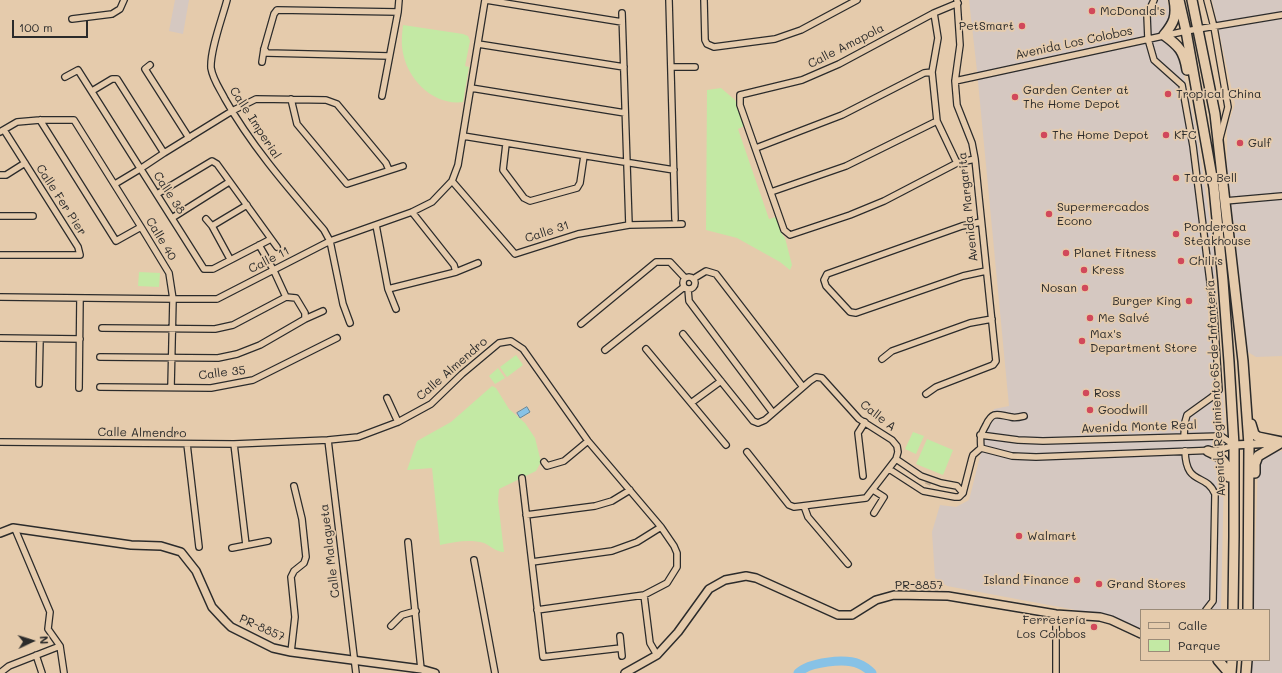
<!DOCTYPE html>
<meta charset="utf-8">
<style>
body{margin:0}
#map{position:relative;width:1282px;height:673px;overflow:hidden;background:#e5cbac;font-family:Mali,sans-serif}
canvas{display:block}
.legend{position:absolute;left:1140px;top:609px;width:130px;height:52px;box-sizing:border-box;background:#e5cbac;border:1px solid #9b8b78;margin:0;padding:5px 7px;list-style:none;font-size:12px;color:#2b2b2b}
.legend li{display:flex;align-items:center;gap:8px;height:20px}
.legend b{width:20px;border:1px solid #9b8b78}
.north{position:absolute;left:12px;top:621px;width:40px;height:40px;-webkit-text-stroke:3px #e5cbac;paint-order:stroke;rotate:86deg;font-size:11px;font-weight:700;line-height:16px;text-align:center;color:#2b2b2b}
.north::after{content:'';display:block;margin:auto;width:14px;height:18px;background:#2b2b2b;clip-path:polygon(50% 0,100% 100%,50% 72%,0 100%)}
.scale{position:absolute;left:12px;top:20px;width:76px;height:18px;box-sizing:border-box;border:2px solid #2b2b2b;border-top:0;padding-left:5px;font-size:12px;line-height:14px;white-space:nowrap;color:#2b2b2b;-webkit-text-stroke:3px #e5cbac;paint-order:stroke}
</style>
<div id="map">
<canvas width="1282" height="673"></canvas>
<ul class="legend">
<li><b style="height:5px;background:#e5cbac"></b>Calle</li>
<li><b style="height:11px;background:#c3e9a4"></b>Parque</li>
</ul>
<div class="north">N</div>
<div class="scale">100 m</div>
</div>
<script>
const context = document.querySelector('canvas').getContext('2d');
context.lineJoin = 'round';
function paint(path, color) {
  context.fillStyle = color;
  context.fill(path, 'evenodd');
}
function strokePath(path, color, width, dash) {
  context.strokeStyle = color;
  context.lineWidth = width;
  context.lineCap = dash ? 'butt' : 'round';
  context.setLineDash(dash || []);
  context.stroke(path);
}
function write(font, color, halo, rows, align = 'center') {
  context.font = font + ' Mali,sans-serif';
  context.lineWidth = 3.5;
  context.setLineDash([]);
  context.textBaseline = 'middle';
  context.strokeStyle = halo;
  context.fillStyle = color;
  for (const [text, x, y, turn = 0] of rows) {
    context.save();
    context.translate(x, y);
    context.rotate((+turn || 0) * Math.PI / 180);
    context.textAlign = isNaN(turn) ? turn : align;
    if (halo) context.strokeText(text, 0, 0);
    context.fillText(text, 0, 0);
    context.restore();
  }
}
paint(new Path2D(`
 M175 0H189L183 34 169 31Z
 M969 0H1167L1197 133 1213 241 1225 427 1221 610H1141V631L1113 617 947 586 935 578 932 532 940 505 956 507 969 500 987 429 994 409 1009 406 977 71Z
 M1212 0H1282V356L1256 357 1248 352 1227 165V128L1235 104Z
 M1282 451V673H1250L1251 660H1269V610H1253L1258 465 1264 457 1272 452Z`), '#d5c8c1');
paint(new Path2D(`
 M403 25 463 34 468 36 470 41 465 66 469 67 463 102C434 106 408 80 403 53 401 43 402 35 403 25Z
 M721 88 735 100 744 126 738 129 769 219 776 217 782 234 785 238 792 265 790 270 780 262 737 238 706 230 707 90Z
 M139 272 160 273 159 287 138 286Z
 M516 355 523 365 507 377 500 367Z
 M498 368 505 378 495 384 489 376Z
 M492 386 496 388 509 409 525 423 535 438 541 462 536 471 499 489 498 501 504 552C496 552 491 546 484 543 469 539 455 542 440 545L432 468 407 470 417 441 451 422Z
 M913 432 924 436 916 454 905 449Z
 M927 439 953 450 943 475 916 464Z`), '#c3e9a4');
const water = new Path2D(`
 M527 407 530 412 520 418 517 413Z`);
paint(water, '#87c2e6');
strokePath(water, '#62869b', 1);
strokePath(new Path2D(`
 M798 673C809 662 845 658 859 664 864 666 868 669 872 673`), '#87c2e6', 9);
strokePath(new Path2D(`
 M926 481 933 484`), '#c0ab92', 5.5, [5.5, 3]);
const minor = new Path2D(`
 M227 0C222 19 210 50 211 68 213 80 220 89 225 99 252 147 289 189 324 230L330 241 343 304 350 323
 M486 0 622 22
 M669 0 675 219
 M704 0 705 40 707 44 714 47 775 39 801 30 857 0
 M1154 0 1147 15 1148 39 1154 60 1182 85 1193 146 1214 314 1219 390 1212 397 1187 415 1185 422 1184 436
 M1207 0 1214 27 1228 107 1220 138
 M958 3 934 13 839 64 802 80 740 95V105L784 230 790 235 850 215 884 201 957 163 975 159
 M622 13 629 225
 M934 13 938 38 932 72 937 121 957 163
 M72 19 112 14 120 9 124 0
 M478 44 624 67
 M264 49 267 53 389 56
 M262 62 264 49 274 14 277 10 398 12
 M150 65 145 69 189 138
 M671 67H695
 M65 77 78 70 204 269H213L271 239
 M955 81 1186 31 1282 15
 M471 88 625 113
 M92 91 112 79H117L164 153
 M382 96 398 12 399 0
 M291 99 297 124 347 184 403 166
 M40 120 116 241 141 227
 M0 132 17 122 40 120H74L141 227 169 273 173 299 171 387
 M463 136 674 170
 M506 144 503 170 524 198 530 201 577 188 580 183 584 156
 M756 148 842 115 924 73 932 72
 M0 175H6L25 163
 M452 181 515 254 578 234 629 225 682 224
 M115 184 140 169 164 153 232 111 256 99 326 100 337 104 386 163 389 170
 M771 192 846 166 937 121
 M157 194 212 161 217 164 277 247
 M1225 201 1282 196
 M412 212 454 265 456 272
 M0 216H33
 M172 218 229 182
 M206 219 212 226 230 259
 M981 222 962 226 827 274 824 280 826 286 850 312 856 313 963 276 986 271
 M376 225 388 289 396 309
 M212 226 247 205
 M0 255H80L78 247 4 130
 M683 283a6 6 0 1 1 12 0a6 6 0 1 1-12 0Z
 M693 279 706 271 716 274 803 387
 M388 289 456 272 478 263
 M688 289 689 301 773 413
 M0 297 173 299H217L330 241 412 212 432 202 452 181 458 165 485 0
 M305 319 323 311
 M581 324 656 262H670L685 278
 M102 328 215 329 233 325 286 297
 M683 334 753 421 758 423 765 420 810 381 816 377 822 378 859 419 892 440 897 446 898 452 896 459 866 498 794 507 789 505 747 452
 M0 338 80 339
 M646 349 726 445
 M605 350 684 287
 M100 357 218 358 237 354 260 345 305 319V313L296 298 286 297 274 271 259 245
 M882 359 892 351 970 323 992 319
 M39 384 40 339
 M100 387 211 388 253 380 337 338
 M79 388 80 298
 M926 394 936 387 993 365 996 361 975 159 972 143 957 105 955 81 960 45 957 0
 M387 398 398 422
 M691 403 721 381
 M980 435 1018 440 1043 441 1221 436 1234 445
 M328 440 356 673
 M0 442 234 444 328 440 358 437 398 422 431 404 462 374 499 343 511 341 523 349 588 441 661 527 674 546 677 553V567L667 583 644 595 537 610
 M187 444 199 547
 M234 444 246 545
 M981 448 1012 456 1036 457 1219 450 1234 445
 M981 448C980 436 980 436 986 425 993 410 998 415 1011 417 1015 418 1020 417 1024 416
 M1185 451C1186 487 1206 472 1215 494L1213 601 1206 610
 M896 459 921 476 941 483 957 486 963 493
 M544 462 547 466 564 461 588 441
 M889 469 923 491 955 497H959L963 493
 M863 476 858 433 865 422
 M522 478 543 657 621 648
 M873 490 884 497 874 513
 M963 493 972 458 973 455 981 448
 M804 506 808 517 848 564
 M526 515 595 506 612 501 630 490
 M15 529 50 612 48 629 60 646 64 673
 M408 542 421 669
 M232 548 268 541
 M474 560 495 673
 M532 562 612 551 637 542 661 527
 M644 595 650 643 657 655
 M391 626 402 615 416 611
 M620 636 622 656
 M291 652 295 617 291 577 294 571 304 563 306 557 302 519 294 486
 M36 655 42 673
 M0 673 9 666 60 646
 M1056 673V614`);
const tertiary = new Path2D(`
 M1234 445 1276 443
 M0 533 13 528 131 545 161 546 181 552 196 571 212 607 225 621 231 627 273 648 291 652 421 669 435 673
 M625 673 657 655 678 632 709 589 725 580 746 576 756 578 838 615H852L876 600 894 595 948 596 1056 614 1100 617 1111 620 1141 634`);
const primary = new Path2D(`
 M1174 0C1177 16 1174 23 1164 35 1179 46 1184 51 1187 70
 M1179 0 1186 31 1214 188 1223 281 1229 362 1234 445V537L1233 610
 M1192 0 1215 114 1243 361 1249 445 1248 610
 M1251 424 1254 434 1258 437 1282 442
 M1208 451C1220 456 1229 463 1229 477
 M1255 473V464L1258 456 1282 442
 M1218 660 1229 673
 M1231 673 1232 660
 M1246 673 1247 660`);
strokePath(minor, '#2b2b2b', 8);
strokePath(tertiary, '#2b2b2b', 10);
strokePath(primary, '#2b2b2b', 12);
strokePath(minor, '#e5cbac', 5.5);
strokePath(tertiary, '#e5cbac', 7);
strokePath(primary, '#e5cbac', 9);
for (const [x, y, r, color] of [
 [1092,11,4,"#d1495b"],
 [1022,26,4,"#d1495b"],
 [1168,94,4,"#d1495b"],
 [1015,97,4,"#d1495b"],
 [1044,135,4,"#d1495b"],
 [1166,135,4,"#d1495b"],
 [1240,143,4,"#d1495b"],
 [1176,178,4,"#d1495b"],
 [1049,214,4,"#d1495b"],
 [1176,234,4,"#d1495b"],
 [1066,253,4,"#d1495b"],
 [1181,261,4,"#d1495b"],
 [1084,270,4,"#d1495b"],
 [1085,288,4,"#d1495b"],
 [1189,301,4,"#d1495b"],
 [1090,318,4,"#d1495b"],
 [1082,341,4,"#d1495b"],
 [1086,393,4,"#d1495b"],
 [1090,410,4,"#d1495b"],
 [1019,536,4,"#d1495b"],
 [1077,580,4,"#d1495b"],
 [1099,584,4,"#d1495b"],
 [1094,627,4,"#d1495b"]
]) {
  const dot = new Path2D();
  dot.arc(x, y, r, 0, 2 * Math.PI);
  context.fillStyle = color;
  context.fill(dot);
  strokePath(dot, '#e5cbac', 1.5);
}
write('12px', '#2b2b2b', '#e5cbac', [
 ["McDonald's",1100,11],
 ["PetSmart",1014,26,"right"],
 ["Garden Center at",1023,90],
 ["The Home Depot",1023,104],
 ["Tropical China",1176,94],
 ["The Home Depot",1052,135],
 ["KFC",1174,135],
 ["Gulf",1248,143],
 ["Taco Bell",1184,178],
 ["Supermercados",1057,207],
 ["Econo",1057,221],
 ["Ponderosa",1184,227],
 ["Steakhouse",1184,241],
 ["Planet Fitness",1074,253],
 ["Chili's",1189,261],
 ["Kress",1092,270],
 ["Nosan",1077,288,"right"],
 ["Burger King",1181,301,"right"],
 ["Me Salvé",1098,318],
 ["Max's",1090,334],
 ["Department Store",1090,348],
 ["Ross",1094,393],
 ["Goodwill",1098,410],
 ["Walmart",1027,536],
 ["Island Finance",1069,580,"right"],
 ["Grand Stores",1107,584],
 ["Ferretería",1086,620,"right"],
 ["Los Colobos",1086,634,"right"]
], 'left');
write('12px', '#2b2b2b', '#e5cbac', [
 ["Avenida Los Colobos",1074,43,-12],
 ["Calle Amapola",846,46,-27],
 ["Calle Imperial",255,123,57],
 ["Calle 38",169,193,57],
 ["Calle Fer Pier",61,200,57],
 ["Avenida Margarita",968,207,-96],
 ["Calle 31",547,232,-18],
 ["Calle 40",161,239,59],
 ["Calle 11",269,260,-27],
 ["Calle Almendro",452,369,-41],
 ["Calle 35",222,373,-7],
 ["Avenida Regimiento 65 de Infantería",1216,388,-93],
 ["Calle A",878,416,38],
 ["Avenida Monte Real",1139,427,-2],
 ["Calle Almendro",142,433,1],
 ["Calle Malagueta",330,551,-97],
 ["PR-8857",919,585],
 ["PR-8857",262,628,24]
]);
</script>
